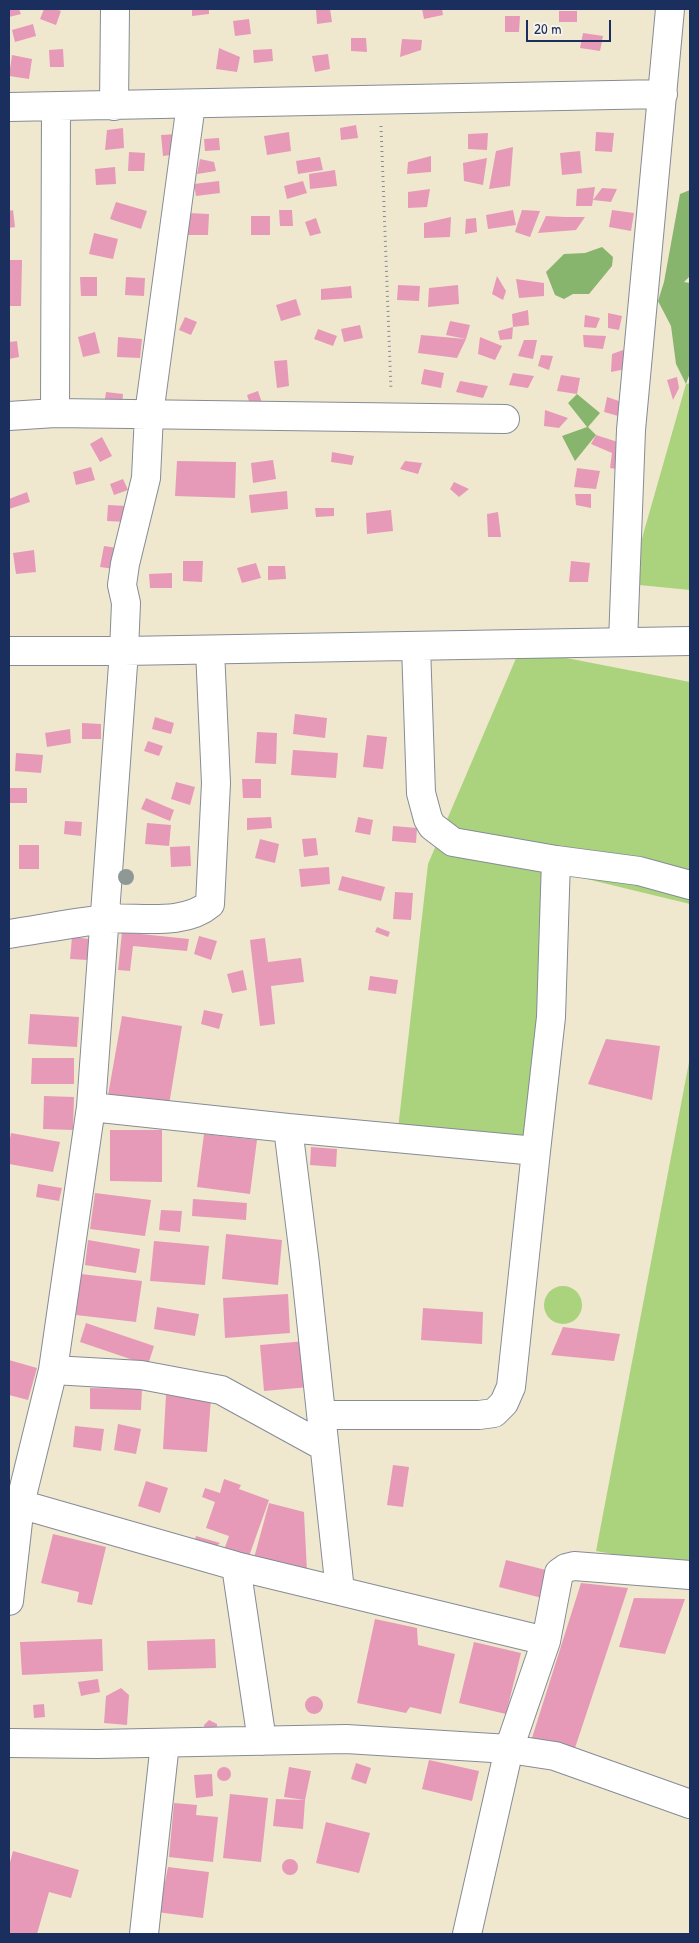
<!DOCTYPE html>
<style>
body{margin:0}
#map{position:relative;width:699px;height:1943px;overflow:hidden;background:#efe8ce;font-family:"Patrick Hand",sans-serif}
canvas{display:block}
.frame{position:absolute;inset:0;border:10px solid #1b2f5e;pointer-events:none}
.scale{position:absolute;left:526px;top:20px;width:85px;height:22px;box-sizing:border-box;border:2px solid #1b2f5e;border-top:0;padding-left:6px;font-size:15px;line-height:18px;white-space:nowrap;color:#1b2f5e;-webkit-text-stroke:4px #f7f3e8;paint-order:stroke}
</style>
<div id="map">
<canvas width="699" height="1943"></canvas>
<div class="frame"></div>
<div class="scale">20 m</div>
</div>
<script>
const context = document.querySelector('canvas').getContext('2d');
context.lineJoin = 'round';
function paint(path, color) {
  context.fillStyle = color;
  context.fill(path, 'evenodd');
}
function strokePath(path, color, width, dash) {
  context.strokeStyle = color;
  context.lineWidth = width;
  context.lineCap = dash ? 'butt' : 'round';
  context.setLineDash(dash || []);
  context.stroke(path);
}
paint(new Path2D(`
 M690 383V590L629 584 686 384Z
 M520 649 690 682V904L570 875 522 1144 398 1129 428 864Z
 M690 1057V1569L596 1551Z
 M544 1305a19 19 0 1 1 38 0a19 19 0 1 1-38 0Z`), '#abd37e');
paint(new Path2D(`
 M690 190V276L684 282 690 283V373L686 384 676 364 671 326 658 301 664 282 680 194Z
 M602 247 613 257 612 266 589 294H573L564 299 555 295 546 272 564 254 585 253Z
 M577 394 600 413 588 427 596 435 575 461 562 436 587 427 568 403Z`), '#88b56d');
paint(new Path2D(`
 M9 9H19L21 14 9 17Z
 M44 9H55L61 11 56 25 40 19Z
 M192 9H209V14L192 16Z
 M316 9H330L332 22 317 24Z
 M422 9H442L443 15 424 19Z
 M559 11H577V22H559Z
 M505 16H520L519 32H505Z
 M249 19 251 34 235 36 233 21Z
 M33 24 36 36 15 42 12 30Z
 M583 33 603 36 600 51 580 48Z
 M351 38H366L367 52 351 51Z
 M402 39 422 40 421 50 400 57Z
 M219 48 240 57 237 72 216 69Z
 M63 49 64 67H50L49 50Z
 M272 49 273 61 254 63 253 50Z
 M328 54 330 69 315 72 312 56Z
 M12 55 32 59 29 79 9 76Z
 M356 125 358 138 341 140 340 128Z
 M123 128 124 148 105 150 107 130Z
 M289 132 291 151 267 155 264 136Z
 M596 132 614 133 612 152 595 151Z
 M488 133 487 150 468 149V134Z
 M176 134 178 154 163 156 161 135Z
 M219 138 220 150 205 151 204 139Z
 M513 147 510 186 489 189 496 151Z
 M580 151 582 173 562 175 560 153Z
 M129 152 145 153 144 171H128Z
 M431 156V172L407 174 408 162Z
 M320 157 323 170 298 174 296 161Z
 M487 158 483 185 464 181 463 163Z
 M200 159 214 162 216 171 197 174Z
 M115 167 116 184 96 185 95 169Z
 M335 170 337 186 310 189 309 174Z
 M219 181 220 193 196 196 194 184Z
 M303 181 307 193 287 199 284 186Z
 M595 187 593 200 602 188 617 189 611 202 593 200 592 206H576L577 189Z
 M430 189 427 207 408 208V192Z
 M116 202 147 211 141 229 110 219Z
 M13 210 15 227 9 228V211Z
 M279 210H292L293 226H280Z
 M513 210 516 225 488 229 486 215Z
 M522 210 540 211 530 237 515 232Z
 M612 210 634 213 631 231 609 227Z
 M188 213 209 214 208 235H188Z
 M251 216H270V235H251Z
 M546 216 565 217H585L576 230 538 233Z
 M451 217 450 237 424 238V223Z
 M316 218 321 233 310 236 305 222Z
 M476 218 477 232 465 234 466 219Z
 M94 233 118 239 113 259 89 254Z
 M9 260H22L21 306H9Z
 M497 276 506 291 503 300 492 294Z
 M80 277H97V296H81Z
 M126 277 145 278 144 296 125 295Z
 M516 279 544 283V296L519 298Z
 M398 285 420 286 419 301 397 300Z
 M458 285 459 304 428 307 429 288Z
 M351 286 352 298 321 300V289Z
 M296 299 301 315 281 321 276 305Z
 M528 310 529 325 513 327 512 314Z
 M608 313 622 316 619 330 608 328Z
 M585 315 600 318 596 328 584 327Z
 M185 317 197 322 191 335 179 330Z
 M450 321 470 325 466 339 457 358 418 353 421 335 466 339 446 335Z
 M360 325 363 338 344 342 341 329Z
 M513 327 512 339 500 340 498 331Z
 M318 329 337 336 333 346 314 339Z
 M95 332 100 353 83 357 78 337Z
 M583 335 606 336 603 349 584 347Z
 M118 337 142 339 140 358 117 357Z
 M480 337 502 346 495 360 478 354Z
 M524 340H537L533 359 518 356Z
 M17 341 19 357 9 359V342Z
 M623 350 631 368 611 372 612 354Z
 M541 355 553 356 549 370 538 366Z
 M287 360 289 386 277 388 274 361Z
 M424 369 444 373 441 388 421 384Z
 M513 373 534 376 528 388 509 385Z
 M561 375 580 378 577 394 557 391Z
 M677 377 679 388 673 400 667 380Z
 M460 381 488 386 483 398 456 392Z
 M258 391 262 403 251 407 247 395Z
 M106 392 123 394 122 407 104 406Z
 M607 397 628 404 622 417 604 412Z
 M545 410 568 418 559 428 544 426Z
 M596 435 624 444 623 470 610 468 612 453 591 444Z
 M102 437 112 456 100 462 90 444Z
 M332 452 354 456 352 465 331 462Z
 M273 460 276 479 253 483 251 463Z
 M177 461 236 462 235 498 175 496Z
 M405 461 422 463 418 474 400 469Z
 M91 467 95 480 76 485 73 472Z
 M577 468 600 471 596 489 574 487Z
 M123 479 128 490 114 495 110 484Z
 M454 482 469 489 459 497 450 489Z
 M287 491 288 509 251 513 249 495Z
 M27 492 30 502 9 509V499Z
 M575 494H591V508L576 505Z
 M108 505 127 506V522L107 521Z
 M315 508H334V516L316 517Z
 M391 510 393 531 367 534 366 513Z
 M498 512 501 537H488L487 514Z
 M104 546 117 548 114 569 100 567Z
 M34 550 36 572 16 574 13 553Z
 M183 561H203L202 582 183 581Z
 M571 561 590 563 588 582H569Z
 M256 563 261 578 242 583 237 568Z
 M268 566H285L286 579 268 580Z
 M172 573V588H150L149 574Z
 M295 714 327 718 325 738 293 734Z
 M155 717 174 723 171 734 152 729Z
 M82 723 101 724V739H82Z
 M70 729 71 743 47 747 45 733Z
 M257 732 277 733 276 764 255 763Z
 M367 735 387 737 383 769 363 767Z
 M148 741 163 746 159 756 144 751Z
 M293 750 338 753 336 778 291 775Z
 M16 753 43 755 41 773 15 771Z
 M242 779H261V798H243Z
 M176 782 195 787 190 805 171 799Z
 M9 788H27V803H9Z
 M146 798 174 810 170 821 141 809Z
 M271 817 272 828 247 830V818Z
 M358 817 373 820 370 835 355 832Z
 M65 821 82 822 81 836 64 834Z
 M147 823 171 825 169 846 145 844Z
 M393 826 417 828 416 843 392 841Z
 M316 838 318 855 304 857 302 839Z
 M260 839 279 844 275 863 255 858Z
 M19 845H39V869H19Z
 M190 846 191 866 171 867 170 847Z
 M329 867 330 884 301 887 299 869Z
 M342 876 385 887 381 901 338 890Z
 M395 892 413 893 411 920 393 919Z
 M377 927 390 932 388 937 375 932Z
 M122 932 189 939 187 951 133 946 130 971 118 970Z
 M199 936 217 941 211 960 194 954Z
 M72 937 90 939 88 960 70 959Z
 M265 938 268 962 301 958 304 982 271 986 275 1024 260 1026 250 940Z
 M243 970 247 990 232 993 227 974Z
 M370 976 398 980 396 994 368 990Z
 M204 1010 223 1014 219 1029 201 1024Z
 M30 1014 79 1017 77 1047 28 1044Z
 M122 1016 182 1026 168 1111 107 1101Z
 M606 1039 660 1046 652 1100 588 1084Z
 M32 1058H74V1084H31Z
 M44 1096 74 1097 73 1130 43 1129Z
 M110 1130H162V1182L110 1181Z
 M11 1133 60 1142 53 1172 9 1164V1144Z
 M204 1134 257 1140 250 1194 197 1187Z
 M311 1147 337 1149 336 1167 310 1165Z
 M38 1184 62 1188 59 1201 36 1197Z
 M95 1193 151 1200 145 1236 90 1229Z
 M193 1199 247 1203 246 1220 192 1216Z
 M161 1210 182 1211 180 1232 159 1230Z
 M226 1234 282 1240 278 1285 222 1279Z
 M88 1240 140 1249 136 1273 85 1265Z
 M154 1241 209 1246 205 1285 150 1281Z
 M81 1274 142 1281 136 1322 76 1315Z
 M288 1294 290 1333 225 1338 223 1298Z
 M157 1307 199 1314 195 1336 154 1329Z
 M423 1308 483 1312 482 1344 421 1340Z
 M86 1323 154 1346 148 1365 80 1342Z
 M563 1327 620 1334 614 1361 551 1355Z
 M306 1341 309 1387 264 1391 260 1345Z
 M9 1360 37 1368 28 1400 9 1395Z
 M90 1388 142 1389 141 1410 90 1409Z
 M166 1395 211 1398 207 1452 163 1449Z
 M118 1424 141 1429 136 1454 114 1450Z
 M75 1426 104 1429 101 1451 73 1447Z
 M393 1465 409 1467 403 1507 387 1505Z
 M224 1479 241 1485 239 1489 269 1500 248 1559 224 1550 229 1536 206 1528 215 1502 202 1497 205 1488 220 1493Z
 M146 1481 168 1488 160 1513 138 1506Z
 M269 1503 304 1512 307 1572 254 1558Z
 M53 1534 106 1547 92 1605 77 1602 79 1592 41 1583Z
 M196 1536 220 1543 213 1549 194 1543Z
 M506 1560 550 1571 542 1598 499 1587Z
 M581 1583 628 1588 575 1748 531 1741Z
 M634 1598 685 1599 665 1654 619 1647Z
 M375 1619 417 1628 418 1645 455 1654 441 1714 410 1707 406 1713 357 1703Z
 M102 1639 103 1671 22 1675 20 1642Z
 M215 1639 216 1668 148 1670 147 1641Z
 M474 1642 521 1653 506 1714 459 1703Z
 M98 1679 100 1692 81 1696 78 1682Z
 M121 1688 129 1695 127 1725 104 1723 106 1696Z
 M305 1705a9 9 0 1 1 18 0a9 9 0 1 1-18 0Z
 M44 1704 45 1717 34 1718 33 1705Z
 M209 1720 217 1724V1729L205 1732 204 1725Z
 M429 1760 479 1771 472 1801 422 1789Z
 M356 1763 371 1768 366 1784 351 1779Z
 M217 1774a7 7 0 1 1 14 0a7 7 0 1 1-14 0Z
 M289 1767 311 1771 305 1800 284 1797Z
 M212 1774 213 1796 196 1798 194 1775Z
 M230 1794 268 1798 261 1862 223 1858Z
 M276 1799 305 1800 303 1829 273 1826Z
 M174 1803 197 1805 196 1815 218 1817 213 1862 169 1857Z
 M326 1822 370 1833 359 1873 316 1863Z
 M13 1851 79 1870 71 1898 49 1892 37 1934H9V1866Z
 M282 1867a8 8 0 1 1 16 0a8 8 0 1 1-16 0Z
 M168 1867 209 1872 203 1918 157 1912 161 1883 165 1882Z`), '#e69ab8');
const minor = new Path2D(`
 M114 106 115 9
 M9 107 663 94
 M55 413 56 107
 M9 416 55 413 505 419
 M623 642 631 430 670 9
 M416 646 421 793 428 819 432 826 453 842 556 860 639 871 690 885
 M9 651H124L690 641
 M9 934C41 929 73 923 105 919 137 916 183 927 210 904L216 783 210 650
 M91 1107 288 1128 305 1264 340 1591
 M288 1128 536 1151 511 1387 504 1403 494 1413 479 1415H322
 M536 1151 551 1017 556 860
 M53 1370 141 1375 221 1390 323 1446
 M9 1501 236 1566 546 1641
 M236 1566 262 1741
 M9 1601 20 1504 53 1370 91 1107 124 651 126 603 122 585 125 564 146 478 149 414 191 104
 M9 1743 97 1744 346 1739 509 1749 555 1756 690 1804
 M144 1934 165 1743
 M467 1934 509 1749 546 1641 559 1573 566 1568 574 1566 690 1575`);
strokePath(minor, '#858c96', 30);
strokePath(new Path2D(`
 M381 126 391 390`), '#858c96', 3, [1, 4]);
strokePath(minor, '#fff', 28);
context.fillStyle = '#8e9995';
for (const [x, y] of [
 [126,877]
]) {
  context.beginPath();
  context.arc(x, y, 8, 0, 2 * Math.PI);
  context.fill();
}
</script>
